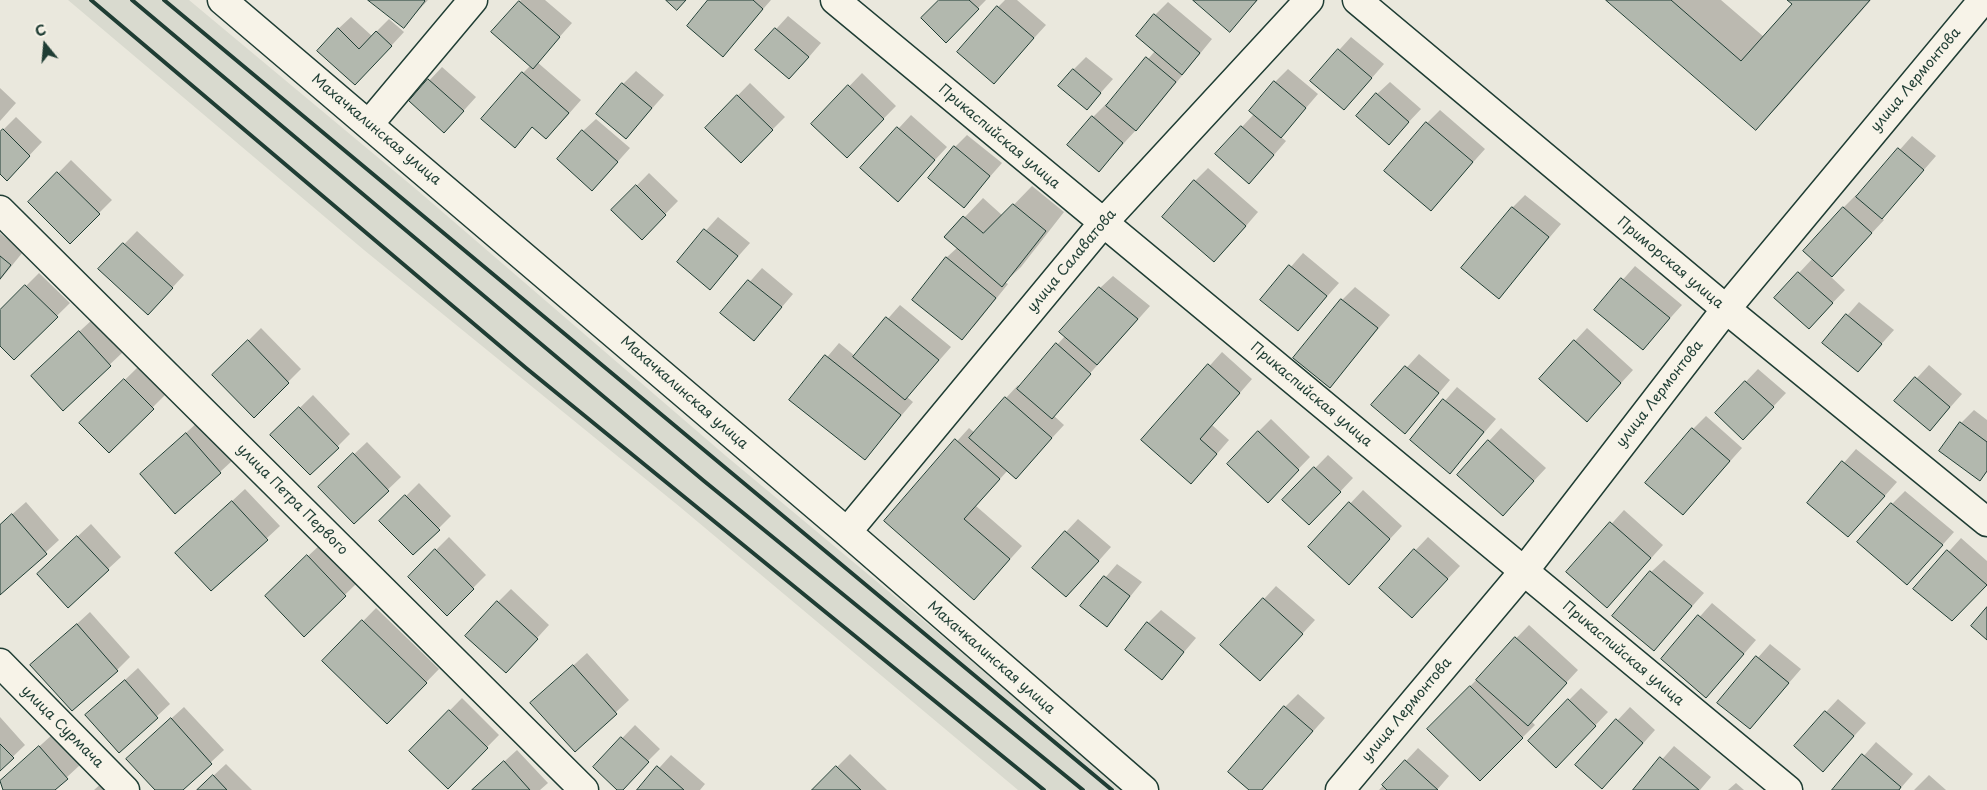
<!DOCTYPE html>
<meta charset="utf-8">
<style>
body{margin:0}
#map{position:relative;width:1987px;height:790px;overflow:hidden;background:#eae8dd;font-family:"Playpen Sans",sans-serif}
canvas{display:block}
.north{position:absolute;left:20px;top:20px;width:50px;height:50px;-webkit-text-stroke:4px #f7f3e8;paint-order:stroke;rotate:343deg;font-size:14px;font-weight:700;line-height:20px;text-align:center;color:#1f3d34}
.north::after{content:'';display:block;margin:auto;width:18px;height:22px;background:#1f3d34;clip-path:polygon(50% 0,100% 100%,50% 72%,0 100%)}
</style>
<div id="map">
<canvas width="1987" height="790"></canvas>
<div class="north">С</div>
</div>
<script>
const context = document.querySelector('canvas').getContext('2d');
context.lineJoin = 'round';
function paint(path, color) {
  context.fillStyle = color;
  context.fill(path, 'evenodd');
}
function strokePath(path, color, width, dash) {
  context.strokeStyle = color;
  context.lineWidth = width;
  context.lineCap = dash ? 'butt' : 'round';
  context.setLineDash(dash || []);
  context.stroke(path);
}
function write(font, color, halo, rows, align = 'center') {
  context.font = font + ' "Playpen Sans",sans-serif';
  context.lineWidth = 4;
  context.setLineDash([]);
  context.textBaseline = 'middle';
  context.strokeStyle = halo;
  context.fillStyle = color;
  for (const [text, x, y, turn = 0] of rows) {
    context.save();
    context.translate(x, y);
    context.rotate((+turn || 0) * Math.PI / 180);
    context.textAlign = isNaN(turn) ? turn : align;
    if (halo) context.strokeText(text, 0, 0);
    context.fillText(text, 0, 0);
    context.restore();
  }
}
paint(new Path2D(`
 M68 0H189L417 190 726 456 1127 790H1018L680 507 364 250Z`), '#d9dacf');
paint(new Path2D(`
 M370 0H428L404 26Z
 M521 0H545L572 23 537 62 581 100 559 125 533 126 514 146 523 73 531 65 493 32Z
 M710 0H771L723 55Z
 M941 0H986L946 41Z
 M1005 0H1017L1046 25 994 82 998 7Z
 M1195 0H1258L1230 30Z
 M1608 0H1721L1764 37 1794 4 1789 0H1871L1779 105 1756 129Z
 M1168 2 1212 39 1149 116 1099 170 1093 117 1106 104 1108 106 1155 51V15Z
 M788 16 821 43 802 65 757 50Z
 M351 17 372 36 389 19 404 32 368 71 338 29Z
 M1351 37 1384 64 1357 95 1311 81Z
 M1086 57 1113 79 1087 108 1073 70Z
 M442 67 476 97 457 118 410 101Z
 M1288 69 1318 94 1281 137 1286 141 1262 169 1217 154 1254 114 1275 82Z
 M636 71 664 95 626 138 623 84Z
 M862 73 896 106 847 156 813 124Z
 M1390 82 1421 109 1389 143 1377 94Z
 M750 83 785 117 741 161 706 128Z
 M0 88 16 103 0 121Z
 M1440 110 1485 149 1431 209 1427 123Z
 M911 115 947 147 898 200 862 168Z
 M16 117 42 142 7 179 0 173V133Z
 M596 119 630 148 605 176 583 131Z
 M967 135 1002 163 964 206 955 147Z
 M1912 136 1936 156 1882 218 1884 220 1831 277 1845 290 1822 314 1799 273 1813 258 1843 208 1856 195 1858 197Z
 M71 160 112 200 70 242 30 202Z
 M1208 168 1258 212 1227 248 1195 181Z
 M649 173 678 201 642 238 613 210Z
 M1032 186 1064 212 1021 267 1005 282 1008 284 975 325 962 338 946 258 958 247 946 237 983 198 1003 216Z
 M1525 195 1561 224 1499 297 1513 207Z
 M718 217 750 243 710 288 678 262Z
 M137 231 184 275 161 300 100 269Z
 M0 233 23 252 0 280Z
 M1303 253 1339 283 1298 329 1262 300Z
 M1635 266 1682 305 1643 348 1596 310Z
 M762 268 793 294 754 340 722 313Z
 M39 273 70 303 14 358 0 344V312Z
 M1113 276 1150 306 1053 415 1064 425 1016 477 1008 470 976 506 1022 546 974 599 885 521 969 428 975 433 1006 398 1018 385 1020 387 1065 336 1100 288Z
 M1355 287 1390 315 1330 386 1342 300Z
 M1859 302 1894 330 1858 370 1824 342Z
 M900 305 951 347 907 397 913 402 865 458 791 400 839 343 855 356Z
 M93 319 123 352 63 409 45 363Z
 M261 328 301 369 254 416 214 375Z
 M1587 328 1633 370 1599 407 1575 341Z
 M1222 352 1252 379 1212 425 1229 440 1203 470 1143 440Z
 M1419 354 1450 380 1417 419 1373 405Z
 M1929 365 1962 394 1930 430 1896 401Z
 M138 367 165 395 109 451 81 423Z
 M1758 369 1786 393 1756 425 1716 413Z
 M1457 387 1496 419 1450 472 1411 440Z
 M313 395 350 434 310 474 272 435Z
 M1974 410 1987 420V472L1979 479 1941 450 1961 423Z
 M1706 416 1742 448 1683 514 1693 429Z
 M1271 419 1310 457 1280 488 1258 432Z
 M199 421 233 460 220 472 141 474Z
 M1501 428 1546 468 1503 514 1489 441Z
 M367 442 401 477 354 522 333 474Z
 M1856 449 1897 482 1861 523 1809 503Z
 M1328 455 1353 478 1322 511 1284 500Z
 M419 483 451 516 413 554 381 521Z
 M245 489 280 526 211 590 190 540Z
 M1363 490 1402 526 1361 570 1309 547Z
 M1905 491 1954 532 1920 570 1892 504Z
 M26 502 59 540 0 594V525Z
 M1624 510 1663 545 1607 607 1568 572Z
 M1078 519 1111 547 1079 583 1066 532Z
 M91 524 121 557 108 569 51 561Z
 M449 537 486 575 447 614 410 576Z
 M1428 537 1460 566 1412 617 1380 588Z
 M1961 538 1987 561V585L1952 620 1915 589Z
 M321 544 358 582 304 635 279 583Z
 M1664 560 1704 593 1654 649 1651 572Z
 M1117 564 1142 582 1107 625 1081 606Z
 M1276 586 1315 620 1272 667 1264 599Z
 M511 589 549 625 518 659 498 602Z
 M1712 603 1756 640 1719 683 1662 659Z
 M376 608 439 669 387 723 324 661Z
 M1161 610 1196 638 1162 678 1148 623Z
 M90 612 130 657 117 670 32 665Z
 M1529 625 1578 670 1531 721 1535 725 1480 780 1429 729Z
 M1770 644 1801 669 1750 728 1719 702Z
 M587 653 629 700 575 750 532 703Z
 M138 668 170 704 119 751 87 715Z
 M1581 688 1608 712 1569 753V700Z
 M1298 694 1325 718 1261 790H1251L1285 707Z
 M462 698 499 735 448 787 410 751Z
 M1838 699 1866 723 1823 770 1826 712Z
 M184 707 224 750 181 790H157L141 746Z
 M1630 707 1655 730 1615 775 1576 765Z
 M0 717 25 745 0 769Z
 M635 725 660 749 619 790 594 767Z
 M53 734 80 765 53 790H4L0 782Z
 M1876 742 1913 774 1899 790H1834Z
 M1674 746 1711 777 1700 790H1635Z
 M1418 748 1449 776 1437 790H1379Z
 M517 750 548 783 540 790H473Z
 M850 754 887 790H814Z
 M671 755 705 784 700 790H639Z
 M226 764 252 790H198Z
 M1929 775 1946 790H1914Z
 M103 782 109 790H94Z
 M1736 783 1744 790H1728Z`), '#0003');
const building = new Path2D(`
 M368 0H424L425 1 404 28Z
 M666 0H686L677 10Z
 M708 0H753L763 9 723 57 687 26Z
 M939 0H969L979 9 946 43 921 18Z
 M1193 0H1257L1230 32Z
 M1606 0H1671L1741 61 1792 4 1787 0H1870L1756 130Z
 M519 1 560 37 533 69 491 32Z
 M997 6 1034 38 994 84 957 52Z
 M1154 14 1200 53 1182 75 1136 36Z
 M338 28 359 49 376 31 392 46 355 85 317 51Z
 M775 28 809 57 789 79 755 50Z
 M1338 49 1372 78 1344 110 1310 81Z
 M1146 57 1176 82 1136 131 1106 106Z
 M1073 69 1101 93 1087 110 1058 86Z
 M522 72 569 113 546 139 532 127 515 148 481 119Z
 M428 79 464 111 444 133 409 101Z
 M1274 81 1306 108 1281 138 1249 111Z
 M622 83 652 108 626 139 596 114Z
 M848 85 884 119 847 158 811 124Z
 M1376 93 1409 122 1389 145 1356 116Z
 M737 95 773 130 741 163 705 128Z
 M1092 116 1123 143 1099 172 1067 145Z
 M1426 122 1473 162 1431 211 1384 171Z
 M1241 126 1274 155 1249 184 1215 154Z
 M897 127 935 160 898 202 860 168Z
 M3 129 30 156 7 181 0 174V132Z
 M582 130 618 162 592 191 557 159Z
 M954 146 990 176 964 208 928 178Z
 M1898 148 1924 170 1882 219 1856 197Z
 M57 172 100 214 70 244 28 202Z
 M1194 180 1246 226 1214 262 1162 217Z
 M636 185 666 215 642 240 611 210Z
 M1013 204 1046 231 1002 287 944 237 963 216 983 233Z
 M1512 207 1549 237 1499 299 1461 268Z
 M1843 207 1872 233 1832 277 1803 251Z
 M704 229 738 256 710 290 677 262Z
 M123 243 173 288 148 315 98 269Z
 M0 256 11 265 0 279Z
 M946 257 996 298 962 340 912 300Z
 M1289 265 1327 296 1298 331 1260 300Z
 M1798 272 1833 303 1809 329 1774 298Z
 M1621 278 1670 318 1643 350 1594 310Z
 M748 280 782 307 754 341 720 313Z
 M25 285 58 317 14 360 0 346V310Z
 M1099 287 1138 319 1097 365 1059 332Z
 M1341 299 1378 328 1330 388 1293 358Z
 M1846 314 1882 344 1858 372 1822 343Z
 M886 317 939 360 905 400 853 357Z
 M79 331 111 366 63 411 31 376Z
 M248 340 289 383 254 418 212 375Z
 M1574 340 1621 383 1587 422 1539 379Z
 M1056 343 1091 374 1052 419 1017 389Z
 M825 355 901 415 865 460 789 400Z
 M1208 364 1240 393 1200 439 1217 454 1191 484 1141 440Z
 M1405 366 1439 393 1405 434 1371 405Z
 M1915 377 1950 407 1930 431 1894 401Z
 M124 379 154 409 109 453 79 423Z
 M1745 381 1774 407 1743 440 1715 413Z
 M1005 397 1052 438 1016 479 969 438Z
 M1443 399 1484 432 1450 474 1410 440Z
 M299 407 339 448 310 475 270 435Z
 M1960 422 1987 442V471L1980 481 1939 451Z
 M1692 428 1730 461 1683 515 1645 483Z
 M1258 431 1299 470 1268 503 1227 464Z
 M186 433 221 473 175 514 140 474Z
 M955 439 1000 479 964 519 1010 559 974 600 884 521Z
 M1488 440 1534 481 1503 516 1457 475Z
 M353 453 389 491 354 524 318 487Z
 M1842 461 1885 496 1848 537 1807 503Z
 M1314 467 1341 492 1309 525 1282 500Z
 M405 495 440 530 413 555 379 521Z
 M232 501 268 540 211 591 175 553Z
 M1349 502 1390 539 1349 585 1308 547Z
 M1891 503 1943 545 1907 585 1857 542Z
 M12 514 47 554 0 595V525Z
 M1610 522 1651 558 1607 608 1566 572Z
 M1065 531 1099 561 1066 597 1032 568Z
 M77 536 109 570 68 608 37 574Z
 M435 549 474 589 447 616 408 577Z
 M1414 549 1448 579 1412 618 1379 588Z
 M1947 550 1987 585 1952 621 1913 589Z
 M307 555 346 596 304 637 265 596Z
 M1650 571 1692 606 1654 651 1612 616Z
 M1104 576 1130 596 1107 627 1080 606Z
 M1263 598 1303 634 1260 681 1220 645Z
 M497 601 538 639 506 673 465 636Z
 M1987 607V640L1971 626Z
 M1698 615 1744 654 1706 698 1661 659Z
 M362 620 427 683 387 724 322 661Z
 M1147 622 1184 652 1162 680 1125 650Z
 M77 624 118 671 72 711 30 665Z
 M1515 637 1567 683 1528 726 1476 680Z
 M1756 656 1789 683 1750 729 1717 703Z
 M573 665 617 714 575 752 530 703Z
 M125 680 158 718 119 753 85 715Z
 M1470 686 1523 738 1480 781 1427 729Z
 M1568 699 1596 726 1556 768 1528 741Z
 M1284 706 1313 731 1262 790H1249L1228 772Z
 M449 710 488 748 448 789 409 751Z
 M1825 711 1854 736 1823 772 1794 746Z
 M171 718 212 764 183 790H155L126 759Z
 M1616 719 1643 743 1602 789 1575 765Z
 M621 737 649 762 623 790H617L593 767Z
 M0 744 14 758 0 771Z
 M39 746 68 779 55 790H3L0 781Z
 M1862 754 1901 787 1899 790H1832Z
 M1660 757 1699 790H1633Z
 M1405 760 1438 790H1387L1382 785Z
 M504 761 530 790H472Z
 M657 766 684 790H637Z
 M836 766 861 790H812Z
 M213 775 227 790H197Z`);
paint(building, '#b2b8ae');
strokePath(building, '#1f3d34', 1);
const minor = new Path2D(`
 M222 0 847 532 1144 790
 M835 0 1788 790
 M1357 0 1726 309 1987 522
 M369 124 473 0
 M0 210 584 790
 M847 532 1103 223 1309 0
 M0 663 125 790
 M1340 790 1524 571 1726 309 1983 0`);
strokePath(minor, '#1f3d34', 31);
strokePath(minor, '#f7f3e8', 28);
strokePath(new Path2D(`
 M91 0 526 368 1044 790
 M132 0 704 481 1083 790
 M164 0 1112 790`), '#1f3d34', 4);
write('14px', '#1f3d34', '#f7f3e8', [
 ["улица Лермонтова",1916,80,-50],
 ["Махачкалинская улица",376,130,40],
 ["Прикаспийская улица",999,137,40],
 ["улица Салаватова",1072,261,-50],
 ["Приморская улица",1670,263,40],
 ["Махачкалинская улица",684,393,41],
 ["улица Лермонтова",1660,394,-52],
 ["Прикаспийская улица",1311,395,40],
 ["улица Петра Первого",292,500,45],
 ["Прикаспийская улица",1623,654,40],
 ["Махачкалинская улица",991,658,41],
 ["улица Лермонтова",1407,710,-50],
 ["улица Сурмача",62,727,45]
]);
</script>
